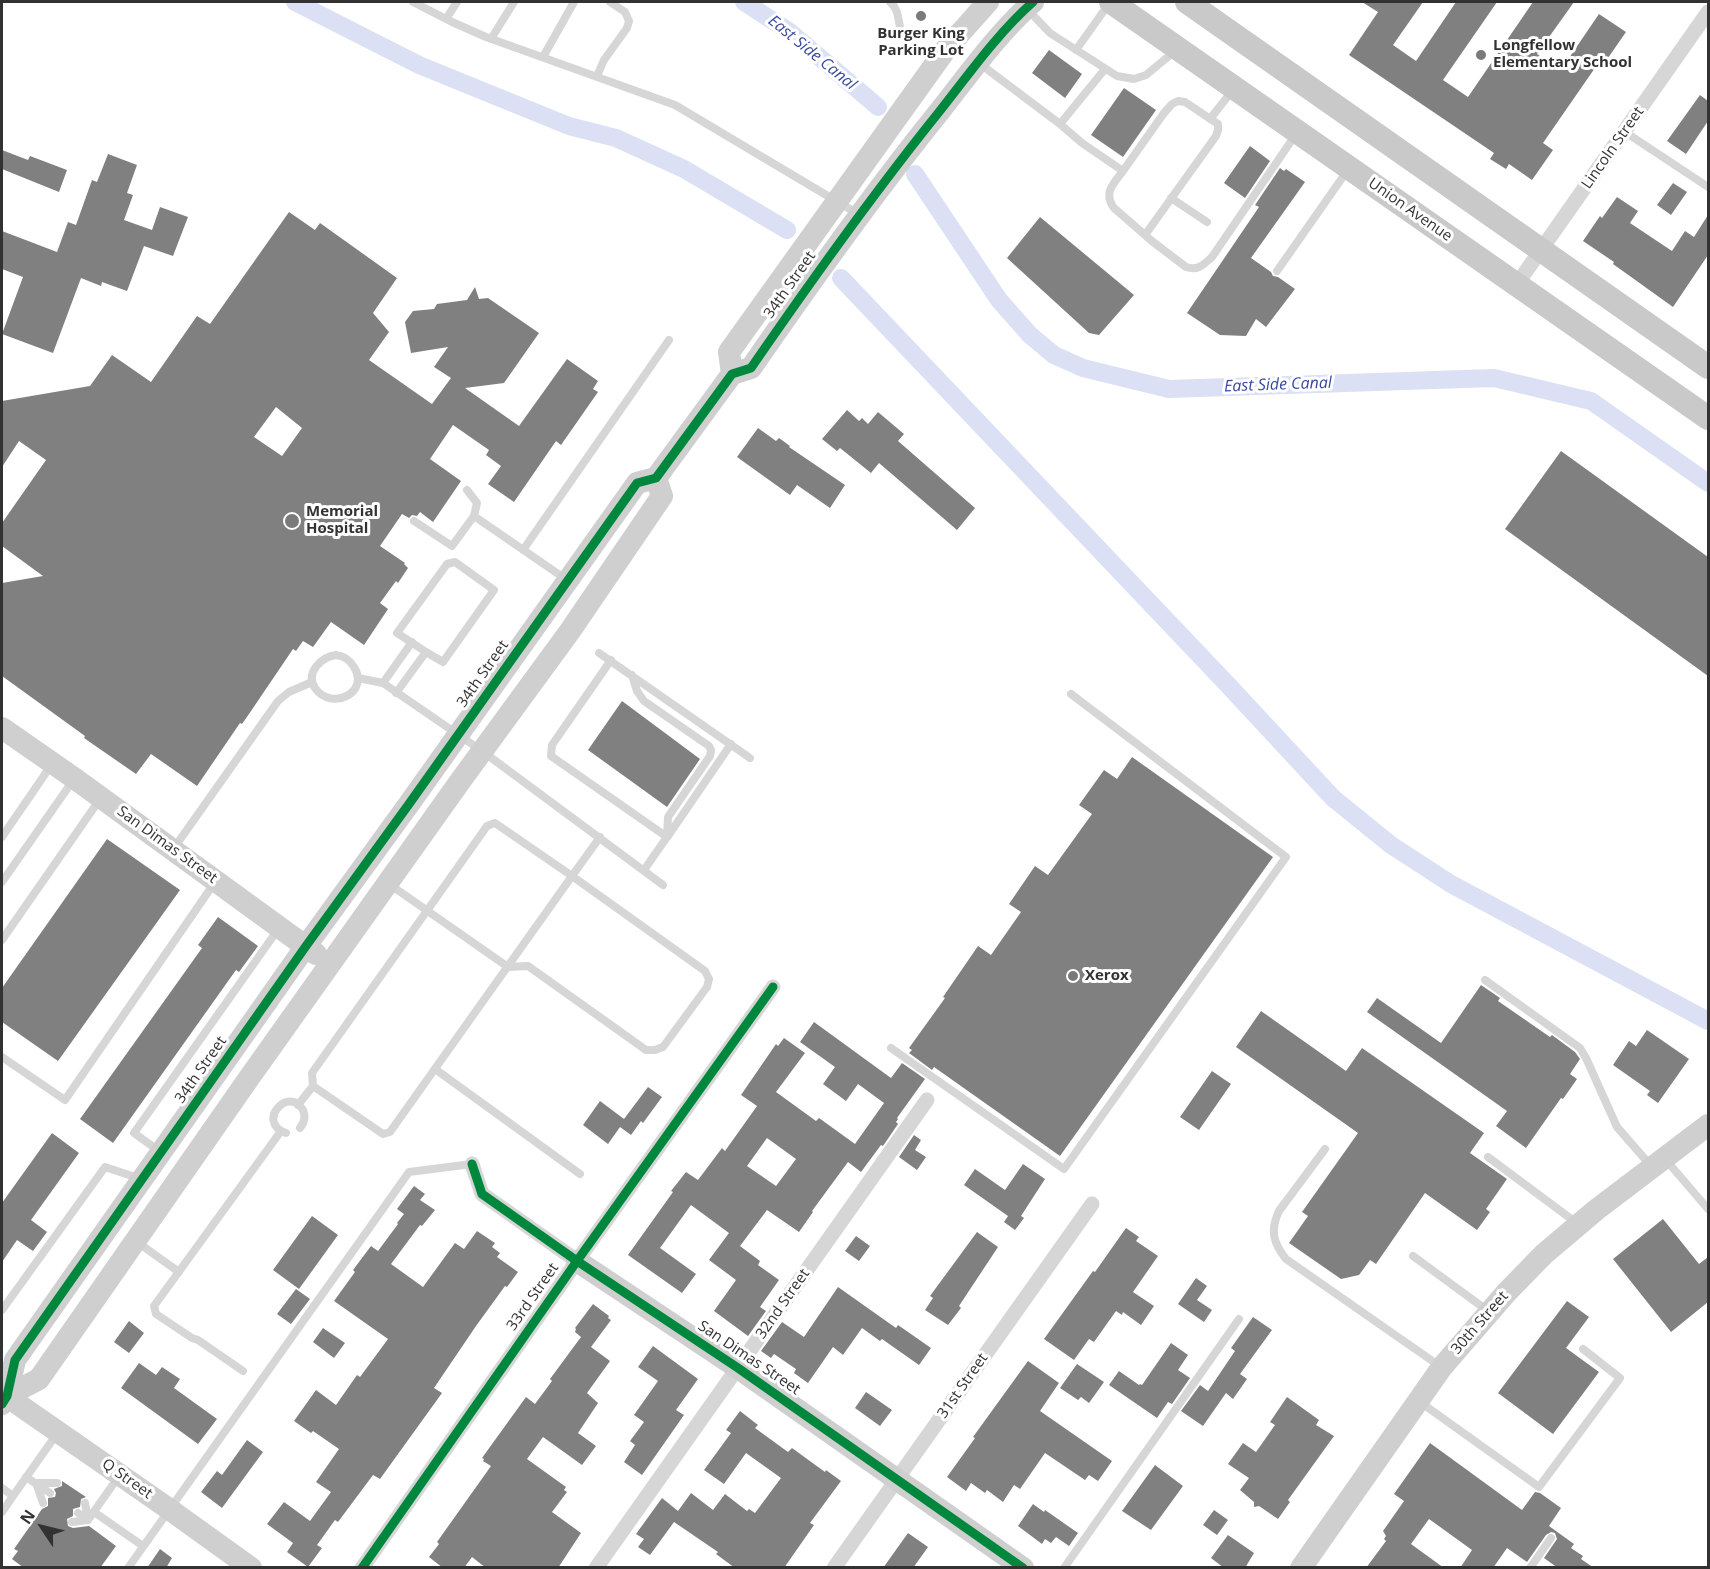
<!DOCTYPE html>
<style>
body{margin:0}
#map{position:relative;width:1710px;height:1569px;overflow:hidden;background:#fff;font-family:"Open Sans",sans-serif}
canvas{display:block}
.frame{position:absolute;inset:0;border:3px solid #323232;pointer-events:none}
.north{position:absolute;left:12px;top:1497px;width:60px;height:60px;-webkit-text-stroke:4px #fff;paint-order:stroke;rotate:305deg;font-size:16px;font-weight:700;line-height:24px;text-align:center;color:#323232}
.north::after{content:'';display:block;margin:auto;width:21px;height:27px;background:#323232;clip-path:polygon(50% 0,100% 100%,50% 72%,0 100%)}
</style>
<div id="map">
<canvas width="1710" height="1569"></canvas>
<div class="frame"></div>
<div class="north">N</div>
</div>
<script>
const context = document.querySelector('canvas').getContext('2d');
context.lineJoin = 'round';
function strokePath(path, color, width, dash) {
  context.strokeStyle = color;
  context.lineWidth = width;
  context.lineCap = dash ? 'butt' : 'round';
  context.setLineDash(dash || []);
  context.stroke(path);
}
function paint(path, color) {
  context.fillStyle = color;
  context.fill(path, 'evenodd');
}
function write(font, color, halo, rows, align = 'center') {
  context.font = font + ' "Open Sans",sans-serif';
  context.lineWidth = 6;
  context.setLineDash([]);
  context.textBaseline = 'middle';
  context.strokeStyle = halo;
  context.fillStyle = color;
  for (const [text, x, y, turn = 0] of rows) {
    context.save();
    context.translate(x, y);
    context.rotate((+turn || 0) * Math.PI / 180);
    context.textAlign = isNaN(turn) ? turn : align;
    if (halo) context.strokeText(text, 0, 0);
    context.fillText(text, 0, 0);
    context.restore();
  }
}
strokePath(new Path2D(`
 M295 2 419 65 569 126 616 138 684 169 787 230
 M744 2 790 32 878 107
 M915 174 999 300 1030 335 1054 355 1083 368 1169 389 1494 378 1591 401 1708 483
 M841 278 1228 685 1333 798 1391 845 1451 884 1708 1021`), '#dbe0f4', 18);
paint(new Path2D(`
 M1362 2H1423L1393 45 1416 61 1456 2H1497L1443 80 1468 97 1533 2H1574L1537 54 1559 69 1567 58H1569L1599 14 1626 32 1601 68 1597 65 1543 143 1553 150 1532 180 1509 164 1506 169 1490 159 1494 153 1349 55 1378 12Z
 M1049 50 1082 74 1065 98 1032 73Z
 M1124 88 1156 110 1123 157 1091 135Z
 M1700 95 1708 101V121L1686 154 1667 141Z
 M1250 146 1270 161 1245 198 1224 183Z
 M2 150 28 160 30 156 67 170 59 192 2 169Z
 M108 154 137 165 127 193 133 195 124 220 152 230 160 207 188 217 173 256 144 246 127 291 102 282 101 286 81 278 53 353 2 334 23 277 2 269V231L57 252 68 222 76 225 92 180 97 182Z
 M1280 168 1284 171 1286 169 1305 182 1251 258 1271 272 1273 276 1278 277 1295 289 1266 327 1256 319 1246 336 1220 335 1187 313 1259 207 1255 205Z
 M1673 183 1687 192 1671 215 1657 205Z
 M1617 197 1638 211 1630 223 1672 251 1685 231 1694 237 1708 215V255L1673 307 1613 264 1614 262 1583 241 1600 216 1602 218Z
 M289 212 315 230 320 223 397 278 373 313 389 332 369 360 432 404 451 378 434 367 448 347 411 353 405 322 413 311 434 309 437 304 467 300 475 287 479 299 488 298 539 333 504 383 465 388 519 426 567 359 598 381 593 389 598 392 561 445 556 441 514 502 488 484 501 466 486 455 489 450 453 425 430 459 461 481 433 522 420 512 417 516 412 515 409 518 402 514 380 546 405 563 404 564 408 568 398 583 396 581 380 603 388 609 364 645 331 622 313 647 303 641 296 651 293 649 251 711 242 724 240 723 197 786 151 754 136 774 84 738 85 736 2 676V583L43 576 2 546V523L46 460 19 441 2 467V401L90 386 112 355 151 382 197 316 210 324ZM276 407 302 428 282 456 254 437Z
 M1040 217 1134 295 1099 335 1089 333 1007 258Z
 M847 410 859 421 862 418 868 424 878 412 904 434 898 441 975 508 957 530 879 463 871 473 840 448 837 451 822 439Z
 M758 428 776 441 779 438 790 446 789 447 845 485 830 508 797 485 790 495 737 457Z
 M1561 451 1708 557V676L1505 529Z
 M622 701 700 759 667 807 588 750Z
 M1132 757 1273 857 1060 1156 934 1067 932 1070 909 1053 912 1050 909 1048 945 998 943 997 978 946 991 955 1021 912 1009 904 1035 866 1048 875 1092 814 1079 805 1104 770 1117 779Z
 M107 839 180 890 58 1061 2 1022V988Z
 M218 917 258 946 239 972 236 970 113 1143 80 1119 202 948 198 945Z
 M1481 985 1500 998 1498 1001 1550 1037 1552 1035 1575 1052 1580 1059 1570 1074 1577 1079 1563 1099 1561 1098 1526 1148 1496 1126 1507 1111 1367 1012 1377 998 1441 1043Z
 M1261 1011 1346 1071 1362 1048 1484 1133 1470 1153 1507 1179 1486 1209 1490 1212 1477 1230 1425 1193 1376 1264 1370 1260 1359 1275 1341 1279 1289 1243 1308 1216 1302 1212 1358 1133 1236 1047Z
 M814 1022 891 1078 902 1063 925 1079 897 1118 898 1119 896 1122 898 1124 883 1146 881 1145 861 1172 848 1162 812 1211 813 1212 799 1232 767 1210 740 1246 760 1261 758 1265 779 1280 760 1307 766 1311 748 1336 714 1311 736 1280 709 1260 729 1233 691 1205 660 1248 696 1274 682 1293 628 1255 673 1192 671 1191 686 1172 698 1180 722 1148 725 1151 757 1106 741 1095 776 1044 778 1046 784 1038 805 1053 776 1092 816 1121 819 1118 855 1144 884 1103 858 1084 846 1101 823 1084 835 1067 800 1042ZM767 1138 796 1159 776 1186 747 1166Z
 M1647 1030 1689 1059 1658 1103 1647 1095 1650 1091 1613 1065 1629 1041 1636 1046Z
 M1212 1071 1231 1084 1199 1130 1180 1117Z
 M648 1087 662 1097 643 1123 641 1121 631 1135 620 1127 608 1144 583 1125 600 1101 624 1119Z
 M52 1133 79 1153 31 1220 47 1232 33 1251 17 1240 2 1262V1203Z
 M914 1135 921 1140 915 1150 926 1157 917 1170 899 1157Z
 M1023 1164 1045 1179 1021 1216 1024 1218 1015 1230 1004 1222 1008 1216 964 1185 975 1169 1005 1190Z
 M414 1186 425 1194 420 1200 435 1210 422 1226 420 1225 391 1264 423 1287 455 1243 464 1249 477 1231 495 1243 492 1247 500 1253 497 1257 518 1272 507 1287 505 1286 476 1326 434 1388 442 1393 380 1479 373 1475 338 1522 335 1520 317 1545 322 1548 308 1567 287 1552 293 1543 267 1524 284 1502 310 1521 331 1492 316 1482 339 1449 313 1431 311 1433 294 1421 316 1390 336 1405 357 1375 360 1377 388 1339 334 1301 355 1272 353 1270 371 1246 378 1251 398 1224 397 1223 404 1214 397 1209Z
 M312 1216 338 1235 299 1289 273 1270Z
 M1663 1219 1699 1264 1708 1257V1302L1671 1332 1613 1259Z
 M1126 1228 1139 1237 1136 1241 1158 1256 1133 1292 1154 1306 1141 1325 1123 1312 1122 1315 1116 1311 1094 1342 1089 1339 1074 1360 1044 1339 1093 1271 1095 1272Z
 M977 1232 998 1247 959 1306 961 1308 948 1325 925 1310 933 1298 930 1296Z
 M856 1236 870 1246 859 1261 845 1251Z
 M1196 1278 1207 1286 1197 1300 1212 1310 1204 1322 1178 1304Z
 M838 1287 896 1328 898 1325 931 1348 919 1365 882 1339 880 1341 862 1328 843 1355 833 1347 808 1383 794 1373 796 1369 774 1354 771 1358 761 1351 782 1322 804 1337Z
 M296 1289 310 1299 291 1324 277 1314Z
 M1567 1301 1589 1317 1566 1348 1599 1372 1553 1434 1498 1393Z
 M593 1304 609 1316 608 1318 611 1320 591 1347 610 1361 587 1393 598 1403 578 1433 596 1446 582 1465 543 1437 527 1459 566 1487 564 1490 567 1492 552 1512 581 1533 558 1568H486L472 1557 464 1568H443L429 1557 439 1544 437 1542 491 1466 483 1461 484 1459 482 1458 526 1397 535 1404 552 1381 550 1379 581 1337 575 1332 576 1329 575 1328Z
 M1253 1317 1272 1330 1240 1374 1247 1379 1233 1399 1226 1393 1203 1426 1181 1411 1200 1385 1208 1391 1235 1351 1231 1348Z
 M129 1321 144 1333 129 1353 114 1342Z
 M323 1328 345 1343 334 1358 313 1342Z
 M1171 1343 1188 1355 1178 1370 1190 1378 1172 1404 1168 1402 1157 1418 1109 1385 1119 1371 1139 1385 1140 1384 1142 1385Z
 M653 1346 698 1379 676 1410 684 1415 642 1475 624 1462 635 1445 630 1441 644 1422 634 1415 658 1381 638 1367Z
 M1028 1361 1059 1383 1040 1411 1112 1461 1098 1481 1089 1475 1085 1480 1045 1453 1020 1489 1014 1485 1003 1502 987 1490 985 1493 971 1483 966 1491 947 1477 975 1438 973 1437Z
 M139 1363 156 1375 162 1367 180 1379 174 1388 217 1419 198 1444 121 1388Z
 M1077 1364 1104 1382 1089 1403 1081 1397 1078 1400 1060 1388Z
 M866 1392 892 1410 880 1426 855 1408Z
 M1287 1397 1319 1420 1316 1425 1334 1436 1288 1500 1290 1502 1278 1519 1259 1506 1254 1507V1502L1240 1490 1249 1478 1228 1464 1243 1443 1256 1452 1275 1425 1270 1422Z
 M740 1411 758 1425 755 1428 788 1452 792 1448 825 1472 826 1470 841 1481 810 1523 814 1525 784 1568H735L716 1554 718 1552 674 1522 650 1555 638 1547 644 1539 636 1534 662 1498 678 1511 691 1493 713 1510 725 1494 747 1511 749 1509 755 1513 781 1478 746 1453 724 1484 704 1470 731 1433 726 1430Z
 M247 1440 263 1452 222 1508 201 1492 217 1471 222 1475Z
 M1430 1443 1522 1510 1535 1492 1540 1493 1561 1508 1549 1526 1574 1544 1571 1548 1583 1556 1581 1559 1594 1568H1558L1544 1558 1557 1539 1555 1533 1551 1532 1546 1535 1527 1562 1507 1548 1493 1568H1460L1472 1550 1429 1519 1411 1544 1444 1568H1366L1386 1541 1384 1539 1386 1536 1383 1531 1404 1501 1394 1494Z
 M1155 1465 1183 1486 1151 1530 1122 1511Z
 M62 1481 86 1497 81 1499 80 1507 73 1509V1516L67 1519 68 1526 73 1528 89 1526 116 1546 100 1568H24L12 1559 18 1551 14 1549 42 1509 48 1506V1498L55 1497 56 1493 54 1489 62 1486Z
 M1033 1504 1044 1512 1045 1510 1078 1533 1069 1546 1056 1537 1051 1543 1045 1539 1042 1544 1018 1526Z
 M1214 1510 1228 1520 1217 1535 1203 1525Z
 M908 1533 928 1547 913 1568H883Z
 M1228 1535 1254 1553 1245 1568H1224L1211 1558Z
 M160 1549 172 1558 166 1568H147Z`), '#808080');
strokePath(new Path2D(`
 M413 2 452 22 486 37 675 105 858 214
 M890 2C898 8 898 18 900 27
 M1027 9 1050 33 1117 76 1134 79 1146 75 1169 56 1173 50
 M446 19 457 2
 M491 39 514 2
 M1076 50 1108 5
 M543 57 574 2
 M979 63 1060 124 1082 143 1123 171C1113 184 1103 193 1114 208L1153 242 1186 267C1198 271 1203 265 1212 257L1296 134
 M597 76 604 60 627 28 629 21 625 12 610 2
 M1210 119 1232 91
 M1060 124 1105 69
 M1625 132 1708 187
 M1123 171 1164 113 1172 104 1178 101 1185 102 1218 124V130L1216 136 1145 235
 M1171 198 1207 222
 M1277 271 1347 171
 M474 516 567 580
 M414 521 452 546 474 516 477 503 467 490
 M523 550 669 340
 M599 653 750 758
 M336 655C344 656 349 659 354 667 370 692 332 712 315 688 305 673 321 657 336 655Z
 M611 660 552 745 551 756 667 837 644 870
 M632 675 637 691 644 701 709 746 711 750 710 756 668 817 667 837
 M358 678 383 683 482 751 663 885
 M383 683 412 642
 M396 693 426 652 443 662 494 590 455 562 447 564 397 633 426 652
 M668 836 731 744
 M2 837 52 764
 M174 848 278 701 289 692 312 682
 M2 882 74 779
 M389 884 508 967 528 966 646 1050H655L663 1047 707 987 709 979 705 971 572 876 600 837
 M2 940 100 799
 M1485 980 1580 1048 1586 1058 1617 1127 1651 1166
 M891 1048 1064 1169 1286 857 1071 694
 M2 1057 65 1100 215 882
 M435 1069 580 1174
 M298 1105 313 1086 383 1134 390 1132 572 876 495 823 487 826 312 1073 313 1086
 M286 1133C255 1122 289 1085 303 1110 306 1117 304 1123 300 1128
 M1325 1149 1279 1211C1270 1230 1273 1243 1286 1259L1441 1367
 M159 1151 134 1133 279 928
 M1488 1157 1578 1224
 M1666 1160 1708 1209
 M137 1242 179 1272
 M1413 1256 1488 1311
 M2 1310 105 1167 141 1179
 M243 1371 198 1340 192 1338 156 1314 154 1306 281 1131
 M1420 1402 1539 1487 1620 1378 1583 1349
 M26 1477 50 1493
 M2 1488 13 1496 56 1435
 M43 1503 36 1483H57
 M2 1512 13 1496
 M94 1512 143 1546
 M78 1513 88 1520 119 1476
 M72 1522 88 1520 85 1503
 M128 1568 409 1172 472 1164
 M1064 1568 1239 1319
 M1530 1568 1551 1538`), '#d6d6d6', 8);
strokePath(new Path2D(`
 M1517 284 1708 12
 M472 1164 482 1194 577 1261
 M362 1568 577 1261 773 987
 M596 1568 927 1100
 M834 1568 1092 1204`), '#d6d6d6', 15);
strokePath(new Path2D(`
 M732 374 729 352 946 49 988 2
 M2 728 74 778 316 954
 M577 1261 738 1368 1023 1568
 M2 1393 169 1509 251 1568
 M7 1396 39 1379 249 1078 461 780 570 631 662 496 656 478
 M2 1404 7 1396 15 1360 306 946 409 804 637 483 656 478 732 374 751 368C811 281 872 195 939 112 969 74 997 34 1033 2
 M1301 1568 1442 1367 1506 1293 1544 1254 1596 1210 1708 1125`), '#cfcfcf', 22);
strokePath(new Path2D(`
 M1111 2 1708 418
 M1187 2 1708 367`), '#c9c9c9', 24);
strokePath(new Path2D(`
 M472 1164 482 1194 577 1261 738 1368 1023 1568
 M2 1404 7 1396 15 1360 306 946 409 804 637 483 656 478 732 374 751 368C811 281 872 195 939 112 969 74 997 34 1033 2
 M362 1568 577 1261 773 987`), '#00873e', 9);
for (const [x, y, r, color] of [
 [921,16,6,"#7a7a7a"],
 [1481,55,6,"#7a7a7a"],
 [292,521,8,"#7a7a7a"],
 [1073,976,6,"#7a7a7a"]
]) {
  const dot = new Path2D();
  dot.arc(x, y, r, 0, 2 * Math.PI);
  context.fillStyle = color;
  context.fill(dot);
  strokePath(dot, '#fff', 2);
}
write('bold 15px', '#323232', '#fff', [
 ["Burger King",921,34,"center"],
 ["Parking Lot",921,51,"center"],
 ["Longfellow",1493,46],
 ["Elementary School",1493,63],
 ["Memorial",306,512],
 ["Hospital",306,529],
 ["Xerox",1085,976]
], 'left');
write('15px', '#323232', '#fff', [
 ["Lincoln Street",1613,148,-55],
 ["Union Avenue",1410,210,35],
 ["34th Street",790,285,-55],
 ["34th Street",483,674,-55],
 ["San Dimas Street",167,845,36],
 ["34th Street",201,1070,-55],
 ["33rd Street",533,1297,-55],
 ["32nd Street",783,1304,-55],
 ["30th Street",1480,1323,-49],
 ["San Dimas Street",749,1358,34],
 ["31st Street",963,1386,-55],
 ["Q Street",127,1479,35]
]);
write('italic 16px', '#37499d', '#fff', [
 ["East Side Canal",812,53,39],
 ["East Side Canal",1278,385,-2]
]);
</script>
